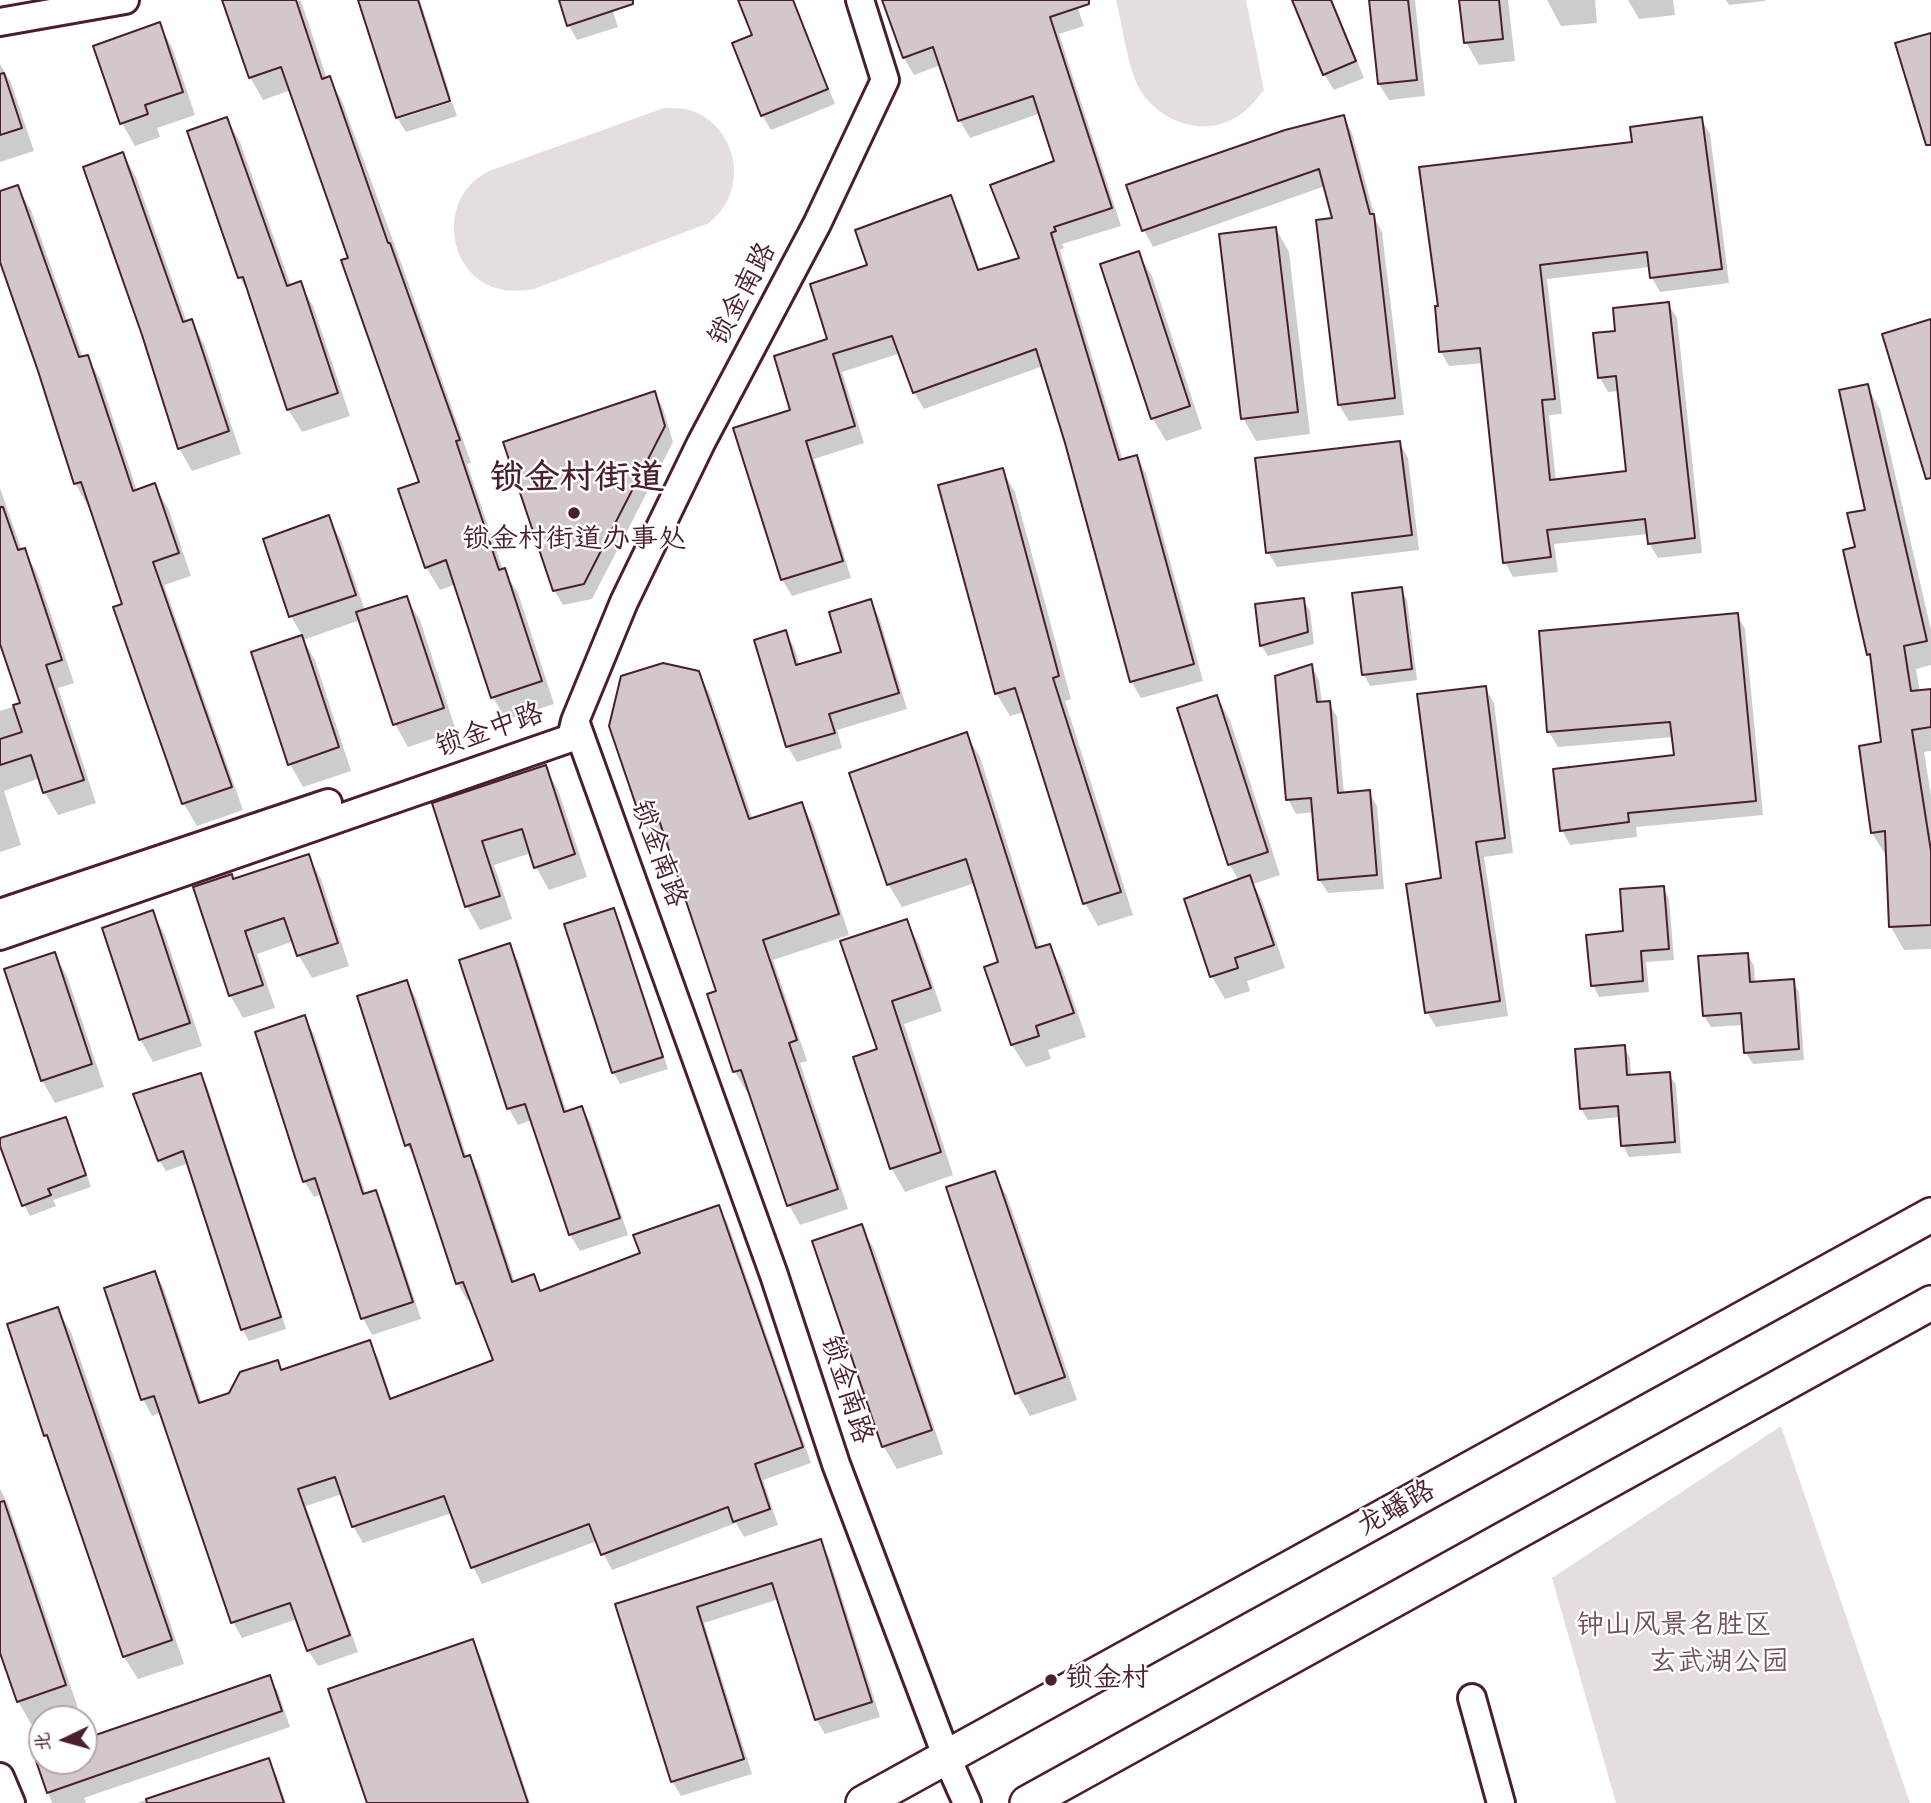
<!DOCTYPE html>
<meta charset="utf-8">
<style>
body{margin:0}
#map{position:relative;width:1931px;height:1803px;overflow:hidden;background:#fff;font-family:Mynerve,"LXGW WenKai TC",sans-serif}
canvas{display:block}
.north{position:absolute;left:28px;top:1705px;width:70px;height:70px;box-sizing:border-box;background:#fff;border:2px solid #b7a5aa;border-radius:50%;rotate:265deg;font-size:19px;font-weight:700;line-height:28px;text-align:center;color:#4a1f2b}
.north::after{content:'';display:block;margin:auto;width:24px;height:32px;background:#4a1f2b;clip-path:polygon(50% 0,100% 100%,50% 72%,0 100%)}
</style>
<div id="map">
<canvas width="1931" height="1803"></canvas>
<div class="north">北</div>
</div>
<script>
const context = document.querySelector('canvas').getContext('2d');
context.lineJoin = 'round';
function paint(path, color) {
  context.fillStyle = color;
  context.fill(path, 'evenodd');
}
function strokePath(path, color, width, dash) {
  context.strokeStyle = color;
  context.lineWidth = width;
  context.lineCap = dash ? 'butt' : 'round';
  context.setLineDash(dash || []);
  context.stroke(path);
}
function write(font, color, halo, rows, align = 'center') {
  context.font = font + ' Mynerve,"LXGW WenKai TC",sans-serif';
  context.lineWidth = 5;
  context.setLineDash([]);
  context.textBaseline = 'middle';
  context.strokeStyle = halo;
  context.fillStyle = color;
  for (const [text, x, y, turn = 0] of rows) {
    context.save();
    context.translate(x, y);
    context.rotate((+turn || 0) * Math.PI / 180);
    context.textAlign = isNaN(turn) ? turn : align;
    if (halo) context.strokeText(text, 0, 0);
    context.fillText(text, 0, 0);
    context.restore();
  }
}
paint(new Path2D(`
 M1116 0H1246L1264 90C1255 101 1247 112 1233 119 1198 138 1153 118 1137 84 1127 62 1122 24 1116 0Z
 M664 108C671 108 679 108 686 109 729 120 747 170 724 207 720 213 714 218 709 223L534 289C521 291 509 292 496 288 453 275 440 216 471 184 475 179 483 175 489 171Z
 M1781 1426 1910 1803H1616L1552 1578Z`), '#e5dee0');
paint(new Path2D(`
 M227 0 301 1 327 79 329 78 342 101 403 268 471 463 467 464 503 570 518 593 554 704 506 720 493 697 456 584 440 590 426 567 421 484 350 259 291 90 263 100 250 77Z
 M360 0H420L451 98 398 115V118Z
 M561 0H609L618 27 577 40 569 25Z
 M740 0H781L798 19 807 34 835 104 771 130 762 115 754 36Z
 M884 0H1075L1084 26 1059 34 1121 226 1062 244 1064 248 1060 250 1123 461 1137 457 1146 474 1203 681 1141 698 1131 681 1067 442 1043 366 924 409 914 392 901 353 842 372 864 443 814 459 851 578 792 596 782 579 793 411 870 266 950 197 960 214 980 271 1021 259 1056 162 1041 113 970 138 960 121 941 65 914 75 904 58Z
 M1294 0H1332L1364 78 1334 90 1324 74Z
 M1370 0H1415L1425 96 1389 100 1379 84Z
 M1461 0H1508L1515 61 1479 65 1466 42Z
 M1547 0H1595L1597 23 1561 26Z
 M1628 0H1673L1675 15 1639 19Z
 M1726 0H1765V1L1729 5Z
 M159 24 172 47 195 115 157 128 160 137 135 146 122 123Z
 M0 64 11 83 34 151 0 162Z
 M452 102 457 116 406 132 398 119Z
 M1343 117 1352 133 1376 221 1382 232 1404 415 1349 421 1339 405 1335 220 1325 186 1153 247 1144 230Z
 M227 119 240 142 291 286 300 283 313 306 350 416 302 432 288 409 251 297 240 278Z
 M1701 119 1710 134 1729 283 1660 292 1652 278 1650 267 1547 279 1562 414 1549 415 1556 481 1628 473 1619 391 1608 392 1600 378 1595 335 1617 333 1668 304 1677 318 1702 553 1658 558 1649 543 1648 534 1554 544 1558 572 1513 577 1505 562 1484 363 1449 366 1441 352 1634 143Z
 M123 154 136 177 187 323 191 321 204 344 241 454 192 471 179 448Z
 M17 187 31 210 83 358 87 357 100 379 137 491 154 485 168 508 191 576 164 585 243 810 197 826 184 804 116 608 124 605 91 506H88L75 483 40 370 0 257V193Z
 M1276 229 1289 252 1310 434 1256 441 1243 418Z
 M1138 253 1152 276 1202 429 1166 441 1153 419 1102 265Z
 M1867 386 1880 409 1931 630V665L1916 669 1920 692 1931 690V751L1924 752 1931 796V949L1904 950 1891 927 1888 855 1886 856 1872 833 1883 743 1872 659 1869 654 1858 548 1867 511Z
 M654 393 663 408 673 442 592 599 563 605 554 590Z
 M1399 442 1408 458 1419 550 1277 567 1268 552Z
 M1002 470 1015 492 1071 699 1065 701 1133 915 1098 926 1085 903 1024 712 1010 716 996 693Z
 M0 488 22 551 24 550 37 573 74 683 58 688 96 803 58 815 45 793 40 778 4 791 21 845 0 852V711L22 704 0 638Z
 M328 518 341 540 365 611 406 598 420 620 456 731 408 747 395 724 360 620 303 640 315 660 351 771 303 787 290 764 253 653 303 637 291 616 265 540Z
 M1401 589 1407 600 1417 680 1370 686 1364 675Z
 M1303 600 1310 611 1314 644 1268 656 1261 645Z
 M870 602 879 617 907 709 837 730 842 748 797 762 788 747 756 641 785 632 794 647 800 666 844 653Z
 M1737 615 1745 629 1763 815 1636 827 1637 837 1570 845 1562 830 1676 756 1674 737 1558 747 1549 732Z
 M1311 666 1319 680 1322 704 1329 703 1337 717 1344 794 1369 792 1377 806 1384 889 1328 893 1319 879 1314 812 1296 814 1288 799Z
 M698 673 710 694 753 820 801 804 813 824 849 935 773 960 807 1061 800 1063 848 1209 800 1225 789 1205 750 1090 747 1092 735 1072 710 995 718 992 668 841 656 845 644 825Z
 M1485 688 1494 703 1513 853 1484 857 1508 1016 1436 1027 1427 1012 1443 880Z
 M1217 697 1230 720 1280 875 1253 884 1262 900 1285 968 1247 981 1250 991 1225 999 1212 977 1186 900 1239 881 1230 865 1179 709Z
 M966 734 980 757 1040 949 1049 946 1062 968 1086 1037 1048 1050 1051 1059 1026 1067 1012 1045 987 968 1001 963 975 883 902 907 888 884Z
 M545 767 558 790 587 877 549 890 536 867 531 853 494 865 512 919 480 930 467 907 434 804Z
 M308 856 321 879 349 966 312 978 299 956 294 941 257 954 275 1008 243 1018 230 995 233 881Z
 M1663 887 1669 899 1674 960 1646 962 1649 992 1599 997 1593 985 1625 933Z
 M614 910 620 921 668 1069 620 1084 614 1073 566 925Z
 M152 912 165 935 202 1046 153 1062 140 1039Z
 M906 921 919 944 942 1011 904 1024 953 1175 905 1192 892 1169 855 1058 879 1050Z
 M509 945 518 961 567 1113 582 1108 591 1124 628 1235 580 1251 570 1235 532 1120 518 1125 509 1109 461 961Z
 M54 954 67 976 104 1087 55 1103 42 1080Z
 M1747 954 1754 966 1755 984 1793 981 1799 992 1804 1060 1753 1064 1746 1053 1744 1025 1711 1027 1704 1016 1700 958Z
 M407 982 416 998 467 1158 470 1157 479 1173 515 1283 533 1277 542 1292 642 1254 718 1207 728 1224 811 1463 763 1480 778 1525 744 1537 736 1523 612 1570 597 1541 482 1584 473 1567 452 1513 363 1543 353 1526 342 1494 306 1506 358 1652 318 1666 308 1650 297 1619 242 1638 233 1622 162 1412 152 1416 143 1399 155 1273 164 1289 202 1404 230 1395 277 1362 282 1371 369 1342 378 1358 392 1400 495 1361 471 1299 467 1300 458 1284 417 1161 407 1145Z
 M304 1018 314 1034 366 1195 375 1192 384 1208 421 1319 372 1335 363 1318 322 1194 314 1197 304 1181Z
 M1624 1047 1630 1058 1631 1076 1669 1074 1676 1085 1681 1153 1629 1157 1623 1145 1621 1117 1588 1120 1581 1109Z
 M201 1075 207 1086 286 1329 249 1341 243 1330 189 1163 166 1171 159 1160Z
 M65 1119 72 1131 91 1187 53 1200 56 1206 30 1216 24 1205 0 1140Z
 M994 1173 1007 1196 1077 1400 1030 1416 1017 1393Z
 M861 1226 874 1249 943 1454 897 1469 884 1447 814 1242Z
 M57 1309 71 1332 184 1664 138 1679 124 1657 55 1451 46 1435 9 1325Z
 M0 1489 8 1504 78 1708 31 1724 18 1701 0 1648Z
 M820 1541 829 1557 880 1717 825 1734 816 1719 779 1599 704 1623 752 1774 681 1796 672 1781 617 1605Z
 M472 1642 481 1657 530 1803H369Z
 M269 1677 278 1692 290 1727 84 1798 86 1803H52L32 1746 42 1742V1761H84V1741Z
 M268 1761 277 1776 286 1803H137Z`), '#0003');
const building = new Path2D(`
 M222 0H296L322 79 330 76 388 243H390L460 440 456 441 499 570 505 568 542 681 491 698 446 560 425 568 398 489 419 482 341 260 348 258 281 67 249 78Z
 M358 0H418L450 101 396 118Z
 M559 0H633V4L567 26Z
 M738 0H793L828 89 761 116 732 43 752 35Z
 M882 0H1089V4L1050 17 1112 208 1054 227 1056 231 1051 233 1119 460 1137 455 1194 664 1130 682 1065 443 1036 349 913 393 892 336 833 354 855 426 806 441 843 561 781 580 733 428 790 410 774 356 827 339 810 284 867 265 855 230 951 195 978 270 1019 258 990 185 1054 161 1033 96 958 121 933 47 903 58Z
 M1292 0H1331L1356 61 1323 75Z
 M1369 0H1408L1417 80 1378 84Z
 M1459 0H1499L1503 39 1464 43Z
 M160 22 183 92 145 105 148 114 120 124 93 46Z
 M1931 33V145H1926L1895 43Z
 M4 73 22 128 0 135V74Z
 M1344 115 1370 214H1374L1395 398 1338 405 1316 220 1332 218 1319 169 1142 231 1126 185 1285 130Z
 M227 117 287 286 301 281 338 393 287 410 243 277 238 278 187 131Z
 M1702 117 1722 269 1650 278 1647 252 1540 265 1555 399 1542 400 1550 480 1626 471 1616 376 1598 378 1593 333 1615 331 1613 308 1669 302 1695 538 1648 544 1645 519 1547 530 1551 557 1503 563 1480 348 1439 352 1435 306H1438L1419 167 1632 142 1630 127Z
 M123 152 183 322 192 319 229 431 178 449 142 335 83 167Z
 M18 185 79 357 88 355 133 491 155 483 179 553 153 562 232 787 182 804 113 607 122 604 81 482 74 484 38 371 0 262V191Z
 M1276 227 1298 412 1241 419 1219 234Z
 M1139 251 1190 406 1151 419 1100 264Z
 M1931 319V478L1926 479 1882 334Z
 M1868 384 1927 641 1904 646 1911 691 1931 689V727L1912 730 1931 851V925L1889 927 1885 831 1871 833 1859 746 1881 742 1870 654 1867 655 1843 550 1855 547 1847 513 1865 510 1839 390Z
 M655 391 665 426 584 584 553 591 503 442Z
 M1400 441 1412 535 1266 553 1255 458Z
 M1003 468 1059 676 1053 678 1121 892 1083 904 1015 688 995 694 938 485Z
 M0 507H3L18 550 25 548 62 660 46 665 84 780 43 793 31 755 0 765V739L22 732 13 705 20 703 0 644Z
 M329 515 356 595 289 617 263 539Z
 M1402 587 1412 669 1362 675 1352 593Z
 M407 596 444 708 393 725 356 612Z
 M1304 598 1308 632 1260 646 1255 604Z
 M871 599 899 693 829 714 835 733 786 747 754 640 786 630 796 665 841 652 829 612Z
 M1738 613 1756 801 1628 813 1629 822 1560 831 1553 769 1674 755 1670 722 1547 732 1539 631Z
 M302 635 339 747 288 765 251 652Z
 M663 663 699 671 749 819 802 802 839 914 763 940 797 1040 789 1043 838 1189 787 1206 741 1070 733 1072 707 994 716 991 659 820 643 826 609 726 621 676Z
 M1312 664 1317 702 1330 701 1338 793 1370 790 1377 875 1318 880 1311 798 1286 800 1275 676Z
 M1486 686 1505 838 1476 842 1500 1001 1425 1013 1406 884 1441 878 1417 694Z
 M1217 695 1268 852 1228 865 1177 708Z
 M967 732 1036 948 1050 944 1074 1013 1036 1026 1039 1036 1011 1045 984 967 998 962 966 859 887 885 849 773Z
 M546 765 575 854 534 868 522 829 482 841 500 896 465 907 432 803Z
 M309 854 338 943 297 956 284 918 245 931 263 985 229 996 193 887 232 874 233 879Z
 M1250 875 1274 945 1235 958 1238 968 1210 977 1184 899Z
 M1664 886 1669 949 1641 951 1643 981 1591 986 1586 935 1623 931 1620 889Z
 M614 908 663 1057 612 1073 564 924Z
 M153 910 190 1023 139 1040 102 928Z
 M907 919 931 988 892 1001 941 1152 890 1169 853 1057 877 1049 840 941Z
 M510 943 564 1112 582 1106 620 1218 569 1235 525 1104 507 1109 459 960Z
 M55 952 92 1064 41 1081 4 969Z
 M1748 953 1750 982 1794 979 1799 1049 1744 1053 1741 1013 1703 1016 1698 956Z
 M407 980 464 1157 470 1155 512 1282 534 1274 540 1291 640 1253 633 1235 719 1205 803 1447 755 1464 770 1509 733 1522 728 1507 601 1555 589 1524 471 1568 444 1496 352 1527 335 1477 298 1489 350 1635 307 1651 290 1603 231 1623 154 1396 141 1400 104 1288 155 1271 199 1403 229 1393 240 1372 278 1360 281 1370 370 1340 390 1399 493 1360 463 1282 456 1284 410 1144 405 1146 357 996Z
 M305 1015 363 1194 376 1190 413 1302 361 1319 315 1178 303 1182 255 1032Z
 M1625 1045 1627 1075 1670 1072 1675 1142 1621 1146 1618 1106 1580 1109 1575 1049Z
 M201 1073 281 1317 241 1330 183 1151 158 1161 133 1094Z
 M66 1117 86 1175 48 1189 51 1195 22 1206 0 1146V1138Z
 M995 1171 1065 1377 1015 1394 946 1187Z
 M862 1224 932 1430 882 1447 812 1241Z
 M58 1307 172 1640 123 1657 47 1435 44 1436 7 1324Z
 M4 1501 66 1685 17 1702 0 1653V1502Z
 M821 1539 872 1702 815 1720 772 1583 697 1607 744 1759 671 1782 615 1604Z
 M473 1639 528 1803H367L328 1689Z
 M270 1675 282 1711 47 1793 36 1761H84V1739Z
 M269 1758 284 1803H147L146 1799Z`);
paint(building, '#d2c7cb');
strokePath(building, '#4a1f2b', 2);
const minor = new Path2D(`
 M860 0 885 80 817 224 701 443 624 602 575 721 774 1275 836 1464 947 1758 967 1803
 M0 22 125 0
 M0 913 328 803
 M0 936 571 738 575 721
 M1472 1698 1501 1803
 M0 1777 11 1803`);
const major = new Path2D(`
 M863 1803 1931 1215
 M1027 1803 1931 1303`);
strokePath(minor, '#4a1f2b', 32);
strokePath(major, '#4a1f2b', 38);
strokePath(minor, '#fff', 26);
strokePath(major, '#fff', 33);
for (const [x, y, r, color] of [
 [574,513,7,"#4a1f2b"],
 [1051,1680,7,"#4a1f2b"]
]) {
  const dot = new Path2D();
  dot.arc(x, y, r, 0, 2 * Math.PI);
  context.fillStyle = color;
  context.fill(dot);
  strokePath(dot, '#fff', 2.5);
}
write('28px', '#4a1f2b', '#fff', [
 ["锁金南路",744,295,-62],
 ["锁金中路",490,732,-19],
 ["锁金南路",657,854,70],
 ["锁金南路",845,1390,72],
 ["龙蟠路",1397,1510,-29]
]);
write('28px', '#4a1f2b', '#fff', [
 ["锁金村街道办事处",574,541],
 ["锁金村",1065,1680,"left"]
]);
write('28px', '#714f58', '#fff', [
 ["钟山风景名胜区",1674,1627],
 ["玄武湖公园",1719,1664]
]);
write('bold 35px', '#4a1f2b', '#fff', [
 ["锁金村街道",577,481]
]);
</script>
